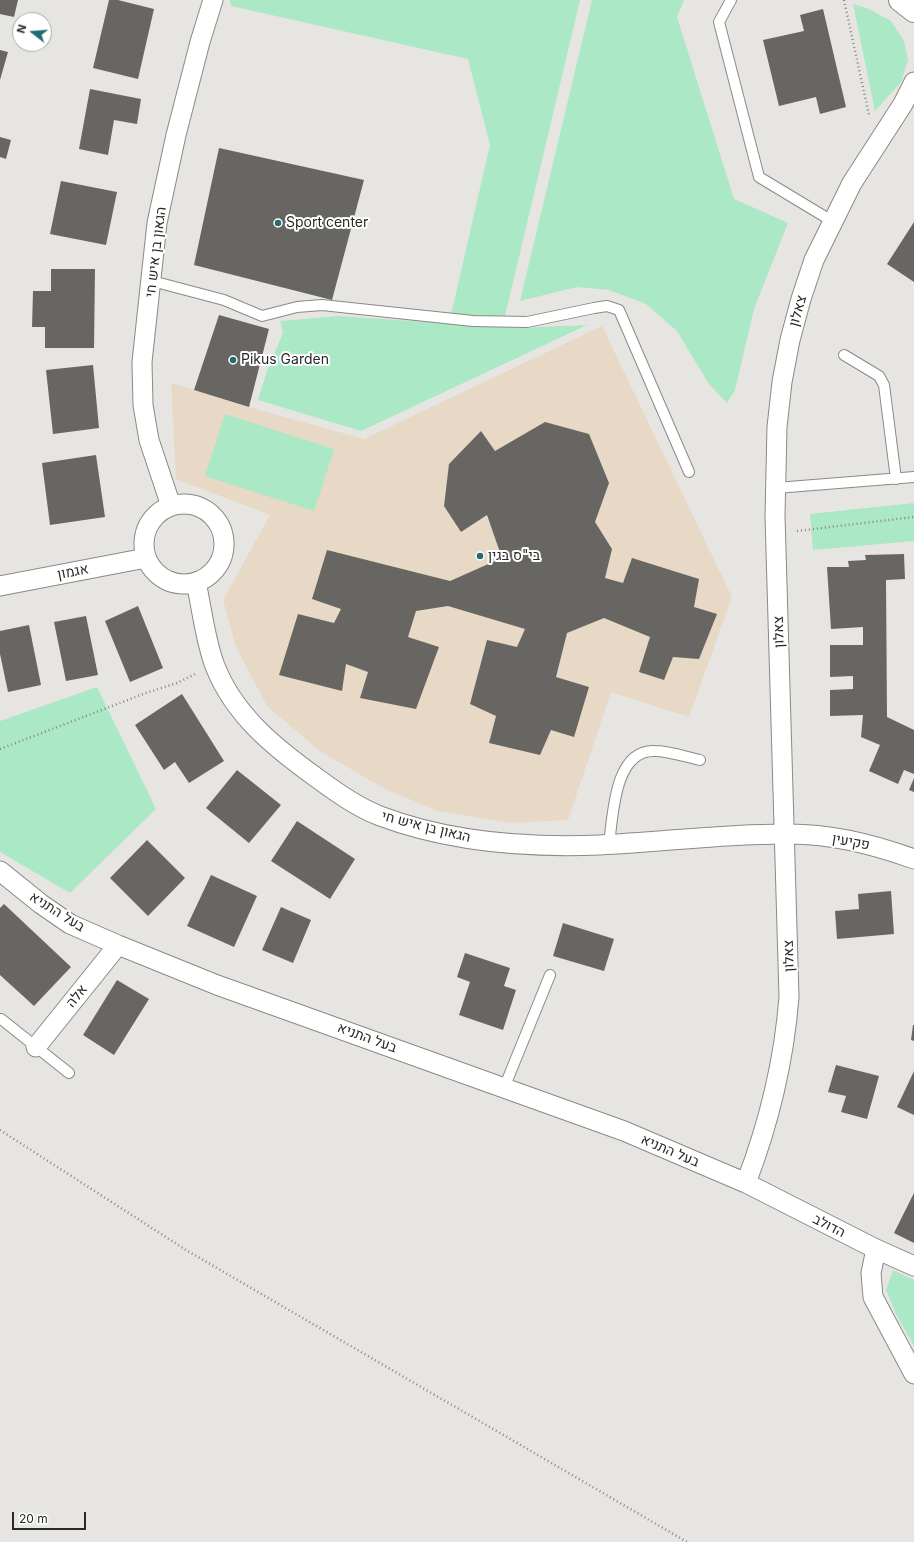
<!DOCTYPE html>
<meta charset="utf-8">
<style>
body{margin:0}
#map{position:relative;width:914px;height:1542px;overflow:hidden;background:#e7e5e1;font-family:Inter,sans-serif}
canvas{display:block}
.north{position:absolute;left:12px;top:12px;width:40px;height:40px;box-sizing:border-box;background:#fff;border:1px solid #a9a9a9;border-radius:50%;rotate:287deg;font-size:11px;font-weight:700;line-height:16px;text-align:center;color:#292827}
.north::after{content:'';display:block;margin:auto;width:14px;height:18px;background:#226d73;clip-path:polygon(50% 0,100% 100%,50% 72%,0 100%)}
.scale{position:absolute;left:12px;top:1512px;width:74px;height:18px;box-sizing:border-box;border:2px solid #292827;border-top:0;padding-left:5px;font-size:12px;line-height:14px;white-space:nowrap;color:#292827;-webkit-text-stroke:3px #fff;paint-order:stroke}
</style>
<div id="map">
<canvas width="914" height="1542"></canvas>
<div class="north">N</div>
<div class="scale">20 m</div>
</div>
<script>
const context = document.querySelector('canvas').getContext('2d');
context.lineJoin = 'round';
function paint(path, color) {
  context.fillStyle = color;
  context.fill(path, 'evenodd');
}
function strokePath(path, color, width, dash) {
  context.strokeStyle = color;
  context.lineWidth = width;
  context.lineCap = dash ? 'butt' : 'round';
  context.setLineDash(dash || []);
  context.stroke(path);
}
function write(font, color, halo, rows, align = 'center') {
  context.font = font + ' Inter,Heebo,sans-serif';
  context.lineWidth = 4;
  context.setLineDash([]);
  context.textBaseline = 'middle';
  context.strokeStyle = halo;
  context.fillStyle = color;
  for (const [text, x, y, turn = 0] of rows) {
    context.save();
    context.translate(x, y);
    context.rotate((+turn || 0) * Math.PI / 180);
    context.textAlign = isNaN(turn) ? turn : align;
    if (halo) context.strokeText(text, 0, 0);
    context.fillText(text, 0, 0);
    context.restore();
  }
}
paint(new Path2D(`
 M602 326 732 597 689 717 611 692 568 820 509 823 438 811 383 788 320 751 267 706 236 647 223 600 270 515 176 479 171 383 249 407 364 439Z`), '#e7d9c6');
paint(new Path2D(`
 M230 0H580L505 316 450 319 490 145 468 59 231 6Z
 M592 0H684L677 17 734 199 788 223 754 309 735 390 727 403 709 384 677 331 646 304 609 290 577 287 520 301Z
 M853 4 869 9 891 21 904 41 908 60 901 82 875 111Z
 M338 316 515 328 587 325 361 431 258 400 267 371 283 333 280 321Z
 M225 414 334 449 314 511 205 476Z
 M914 503V541L813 550 810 514Z
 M97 687 156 809 70 893 0 852V721Z
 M893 1270 914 1280V1346L897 1316 886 1290Z`), '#abe8c5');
paint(new Path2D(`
 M0 0H18L14 17 0 14Z
 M109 0H118L154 9 138 79 93 68Z
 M823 9 846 107 820 114 816 97 779 106 763 40 804 31 800 15Z
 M0 50 8 52 0 80Z
 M90 89 141 99 137 124 114 120 108 155 79 149Z
 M0 137 11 140 6 159 0 157Z
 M219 148 364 180 332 300 194 265Z
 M61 181 117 192 106 245 50 234Z
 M914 222V282L887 264Z
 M51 269H95L94 348H45V327H32L33 291H51Z
 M219 315 269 329 249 407 194 390Z
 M93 365 99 428 53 434 46 370Z
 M545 422 589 434 609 483 595 522 612 549 605 578 623 583 632 558 699 579 694 607 717 614 699 659 673 657 664 680 639 672 650 637 604 618 567 633 556 677 589 687 574 737 551 730 540 755 489 743 496 716 470 704 487 640 517 647 525 629 448 606 416 611 408 637 439 647 416 709 360 698 368 672 346 664 342 691 279 675 298 614 334 623 341 609 312 599 327 550 450 581 502 558 487 515 461 532 444 506 449 464 481 431 495 451Z
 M96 455 105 517 50 525 42 463Z
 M904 554 905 579 886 580 887 717 914 730V774L904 770 898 784 869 771 880 745 861 737 863 715 830 716V690L853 689V676L830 677V645H863V627L831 629 827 567H849L848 561 866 560 865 555Z
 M138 606 163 668 130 682 105 621Z
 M86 616 98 675 66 681 54 622Z
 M29 625 41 685 8 692 0 654V631Z
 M182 694 224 761 189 783 175 762 164 770 135 725Z
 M237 770 281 805 249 843 206 808Z
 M914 778V792L909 790Z
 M297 821 355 859 330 899 271 861Z
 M147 840 185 878 148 916 110 878Z
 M211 875 257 896 234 947 187 926Z
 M891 891 894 934 837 939 835 911 859 909 858 894Z
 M4 904 71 967 34 1006 0 975V908Z
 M281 907 311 920 293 963 262 950Z
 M563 923 614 939 604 971 553 956Z
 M465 953 510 968 504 986 516 990 503 1030 459 1015 470 982 457 977Z
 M117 980 149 999 114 1055 83 1035Z
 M913 1025H914V1041L911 1040Z
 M836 1065 879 1076 867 1119 841 1112 846 1096 828 1092Z
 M914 1071V1115L897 1107Z
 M914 1193V1243L894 1233Z`), '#686662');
const service = new Path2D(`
 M731 0 719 22 759 177 832 221
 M152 281 224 300 262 316 297 307 322 305 473 321 527 322 594 308 607 306 619 310 689 472
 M844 355 879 376 884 385 896 479
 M776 488 914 477
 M609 844C613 816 614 749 655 751 669 751 686 757 700 760
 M1 1019 69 1073
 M504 1088 550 975`);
const minor = new Path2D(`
 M144 544a40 40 0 1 1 80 0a40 40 0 1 1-80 0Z
 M171 506 149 440 143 405 142 362 157 223 176 135 200 42 213 0
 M196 582C202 609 205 640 215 666 234 715 275 748 317 778 336 792 357 807 380 816 449 842 526 848 600 845 661 842 723 834 784 834 828 833 873 844 914 859
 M0 586 146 558
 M0 871 41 904 70 924 118 945 217 985 624 1131 746 1183 876 1249 914 1266
 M36 1047 118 945
 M746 1183C769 1123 784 1061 789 997L775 516 777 427 782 382 790 340 801 299 814 260 852 183 903 104 914 82
 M876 1249 871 1273 873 1297 914 1374`);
const tertiary = new Path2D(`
 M900 0 914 11`);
strokePath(service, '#8b8986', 12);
strokePath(minor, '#8b8986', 21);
strokePath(tertiary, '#8b8986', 24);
strokePath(new Path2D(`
 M844 0 869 115
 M797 531 914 517
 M0 749 146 693 177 683 195 674
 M0 1130 186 1250 687 1542`), '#888784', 2.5, [1, 3]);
strokePath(service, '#fff', 10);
strokePath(minor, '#fff', 19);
strokePath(tertiary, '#fff', 22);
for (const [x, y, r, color] of [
 [278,223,4,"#226d73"],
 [233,360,4,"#226d73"],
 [480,556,4,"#226d73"]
]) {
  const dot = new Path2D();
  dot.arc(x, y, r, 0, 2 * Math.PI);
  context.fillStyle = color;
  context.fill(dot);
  strokePath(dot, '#fff', 1.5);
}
write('14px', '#292827', '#fff', [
 ["Sport center",286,223],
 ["Pikus Garden",241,360],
 ["בי\"ס בגין",488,556]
], 'left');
write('14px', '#292827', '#fff', [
 ["הגאון בן איש חי",156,252,-83],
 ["צאלון",798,311,-74],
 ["אגמון",73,572,-11],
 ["צאלון",779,632,-92],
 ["הגאון בן איש חי",426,827,14],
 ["פקיעין",851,842,10],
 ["בעל התניא",57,912,32],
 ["צאלון",789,956,-92],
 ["אלה",77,996,-51],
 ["בעל התניא",367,1038,20],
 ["בעל התניא",670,1151,23],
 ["הדולב",829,1226,27]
]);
</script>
